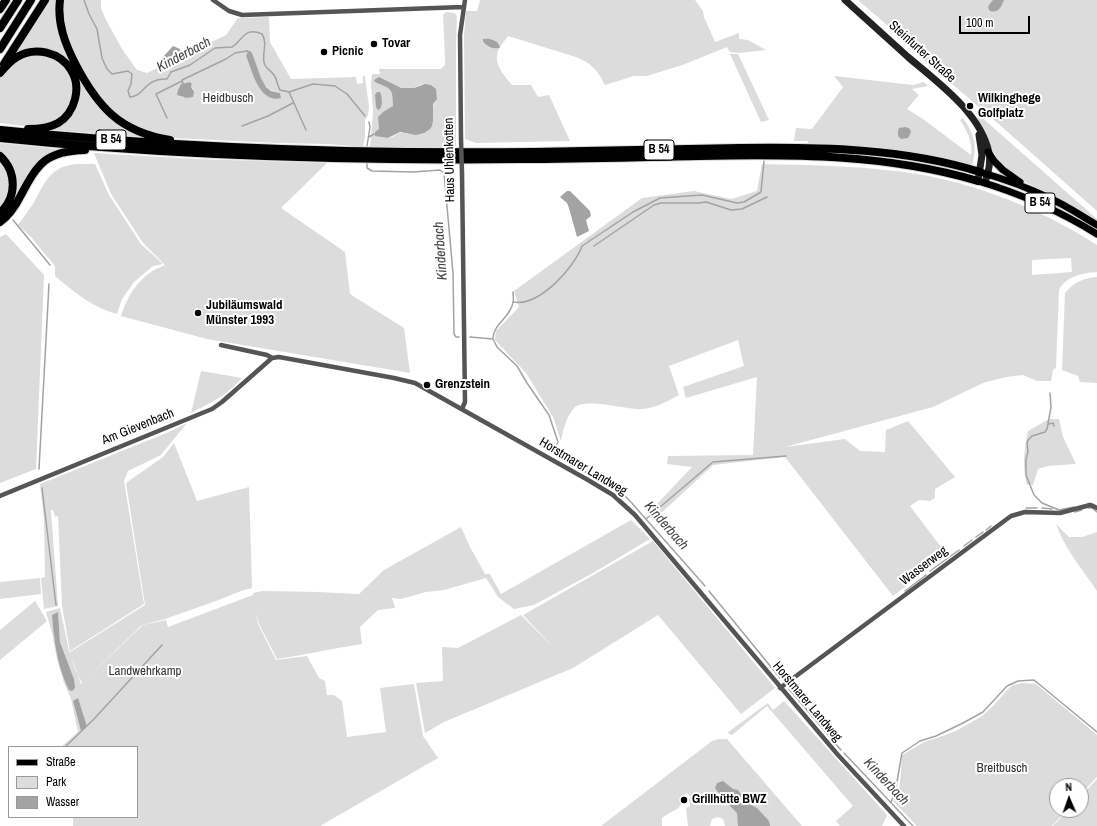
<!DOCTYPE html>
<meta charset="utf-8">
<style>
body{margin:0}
#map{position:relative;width:1097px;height:826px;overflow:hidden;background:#fff;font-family:"Archivo Narrow",sans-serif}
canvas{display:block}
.legend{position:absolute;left:8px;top:746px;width:130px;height:72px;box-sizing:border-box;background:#fff;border:1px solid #999;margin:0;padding:5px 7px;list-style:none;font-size:12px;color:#000}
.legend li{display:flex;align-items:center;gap:8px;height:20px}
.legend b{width:20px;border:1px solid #999}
.north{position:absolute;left:1049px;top:778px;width:40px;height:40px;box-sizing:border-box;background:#fff;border:1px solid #999;border-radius:50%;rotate:358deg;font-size:11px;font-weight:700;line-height:16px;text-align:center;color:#000}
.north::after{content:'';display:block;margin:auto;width:14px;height:18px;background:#000;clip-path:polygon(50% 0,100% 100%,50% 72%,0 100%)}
.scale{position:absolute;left:959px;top:16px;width:71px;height:18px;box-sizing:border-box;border:2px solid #000;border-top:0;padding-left:5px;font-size:12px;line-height:14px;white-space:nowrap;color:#000;-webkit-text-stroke:3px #fff;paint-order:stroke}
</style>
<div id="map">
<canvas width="1097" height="826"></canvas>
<ul class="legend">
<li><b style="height:5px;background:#000"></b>Straße</li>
<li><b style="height:11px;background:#dcdcdc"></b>Park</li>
<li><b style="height:11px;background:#a3a3a3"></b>Wasser</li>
</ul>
<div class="north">N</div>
<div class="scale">100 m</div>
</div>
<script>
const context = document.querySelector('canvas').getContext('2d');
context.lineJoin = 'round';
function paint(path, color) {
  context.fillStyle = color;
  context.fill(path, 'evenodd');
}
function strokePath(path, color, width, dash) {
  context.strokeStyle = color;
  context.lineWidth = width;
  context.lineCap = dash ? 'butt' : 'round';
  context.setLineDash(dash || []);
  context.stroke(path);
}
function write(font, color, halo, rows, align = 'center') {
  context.font = font + ' "Archivo Narrow",sans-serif';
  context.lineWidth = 4;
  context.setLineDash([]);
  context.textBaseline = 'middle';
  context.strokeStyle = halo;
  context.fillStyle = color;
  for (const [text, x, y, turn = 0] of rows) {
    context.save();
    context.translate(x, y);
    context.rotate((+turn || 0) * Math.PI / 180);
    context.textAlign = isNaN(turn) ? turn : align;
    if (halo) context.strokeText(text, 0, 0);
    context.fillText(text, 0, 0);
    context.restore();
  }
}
paint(new Path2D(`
 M48 0H58V11L85 86 143 137 53 130 63 123 78 84 56 53 12 57Z
 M63 0H101V8L105 18 122 49 137 70 147 73 226 35 238 18 269 17 270 42 291 79 356 77 357 84 363 83V75L365 77 369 107 368 115 365 120V137L363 147 328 144 277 143 174 138 155 134 133 125 115 114 95 91 68 40 64 25ZM248 51 251 52C257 65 260 92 279 92L275 98C256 92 253 71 246 56ZM190 82 192 84 191 87 193 89 188 98 180 96 183 84Z
 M480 0H695L703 11 704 17 715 42 739 33V39L748 40 766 50 739 53 730 52 727 47 685 64 647 76H634L605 85C597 69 592 64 576 57L508 36 500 47 495 40 487 39 496 49H499C492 63 504 75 512 85H531L538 97 549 95 570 141 476 143 465 139 464 36 466 11H477Z
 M858 0H1097V211L993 119 897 37 901 30 896 33Z
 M446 12 455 13 457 17 456 43V146L452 148 370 147 373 112 371 84 372 74H380L379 69H441L445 65V58L443 15ZM422 84 435 101C431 108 434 118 432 126L408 134C396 130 397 137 389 138 385 138 379 136 375 136V132L379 129 407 88H414Z
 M730 54H738L769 120 761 122Z
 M40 55C49 57 57 60 64 67 81 83 72 113 52 122 36 129 17 125 0 123V78C11 63 22 57 40 55Z
 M834 76 913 85 924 82 928 86 912 89 919 95 907 109 923 119 971 155C973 143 967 130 960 120L963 118C974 133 978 147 972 165L928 156 808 146V141H794L796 128 812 129 843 87Z
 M979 115 1097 219V221L1070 204 1017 178 997 161 989 148 977 117Z
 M0 143 59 149 52 152 0 219V217L14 197 5 156 0 152Z
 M94 153 196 159 327 163 281 208 345 252 350 294 404 328 410 373 207 339 121 316C126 299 136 282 151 272 155 269 161 267 165 265L143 243 111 194Z
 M0 160C8 169 12 185 8 197 6 201 2 205 0 209Z
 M76 164H95L109 195 141 244 163 264 153 266 134 282 122 299 117 314C93 308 73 291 55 276V266L31 237 18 225C23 218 28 211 33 204 45 183 49 167 76 164Z
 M762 164C814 165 866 166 917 174 978 184 1045 211 1097 245V272C1082 273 1066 276 1059 290L1056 368 1053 370 1051 381H1037L1023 375 1006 377 983 383 933 407 785 447 845 439 860 451 885 452 886 430 908 421 955 477 935 489V498L930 501 919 500 910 506 947 555 893 596 785 457 713 465 658 516 653 508 692 467 667 464 668 456 753 455 757 377 686 398 683 387 744 366 738 340 669 366 679 395C666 402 654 409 639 409 625 409 586 398 575 407 567 415 563 430 561 441L553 417 526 373 495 340 496 331 519 307 514 291 642 198 694 191 731 199 757 191ZM1071 258 1072 272 1032 275V260Z
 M6 234 44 275 36 469 0 483V237Z
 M1097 277V386V383L1080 382 1078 376 1062 370 1065 293C1074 282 1084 278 1097 277Z
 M201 371 242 378C226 396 212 402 191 413Z
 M1049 419H1059L1063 437 1076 464 1048 466 1038 469 1033 485H1027C1022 466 1024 450 1028 431Z
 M187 423 161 455 128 471 124 481 144 604 70 651 62 606 58 516 55 517 53 510H51L58 606 44 609 41 578 45 577 44 519 40 484 169 432Z
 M174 443 197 501 249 487 252 588 241 591 216 601 165 619 142 625 82 683 75 669 70 652 145 605 126 483 163 457Z
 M631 520 650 539 593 573 534 605 514 609 498 597 486 578 444 590 426 592 401 599 392 598 395 608 378 610 360 627 362 644C334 648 306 655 277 659L259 624 256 612 258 624 276 660 307 656 319 678 325 681 327 695H334L342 701 347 737 386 732 380 688 414 684 423 736 438 758 320 826H73V817H137V747H61L78 732 71 699 64 683 57 659 52 633 46 612 60 608 69 650 81 684 143 625 166 620 168 627 253 595V593L263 591 318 592 359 594 384 570 461 527 470 547 485 574H490L501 594ZM58 613 60 642 74 679 63 675 54 637ZM73 701 81 707 87 725 81 731Z
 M1056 524 1069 537H1082L1097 532V591C1082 569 1065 549 1056 524Z
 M653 541 775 688 741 714 658 615 573 668 444 722 425 733 416 683 443 681 442 647 458 648 521 615 556 650 523 615Z
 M40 578 41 594 0 599V582Z
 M35 601 47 621 0 660V630Z
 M1022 683 1036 684 1097 735V777L1081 794V786H1057V810H1067L1052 826H917L893 801C902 793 901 767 902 755L926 741 937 738 956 731 982 716 995 704 1007 690 1013 685Z
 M784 701 887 815 882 826H840L836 821 853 806 767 706 732 735 729 734 728 732 768 703 773 710Z
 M719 739H727L802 826H725L723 819 718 817 712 819 710 826H688L686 808 690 806 689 799 690 796 687 793 683 796V798H680V801H683C679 811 670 811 662 818V826H601L712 741Z
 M1097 779V826H1053L1068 810H1081V796Z`), '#dcdcdc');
paint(new Path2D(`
 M993 0H1004C1001 7 999 13 990 11 986 6 990 4 993 0Z
 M483 39C490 38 499 40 500 48 494 50 486 46 483 41Z
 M173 46 180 49 181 53 164 61 162 58Z
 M248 51H250L252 53 261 78 266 87 271 91 280 93 281 98C259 104 252 70 246 56Z
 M379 77 401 88H414L425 84 431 85 436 89 437 99 433 104V121L432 126 430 129 424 133 416 135 400 132 388 138 375 136V132L379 129 378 117 383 112 393 106C393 86 390 89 375 82L374 80Z
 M190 82 192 84 191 87 194 92 193 97 186 98 184 97 177 95 178 90 181 84Z
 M377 92H380C382 96 383 105 380 109L378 110 376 107 375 95Z
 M906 127 910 129 911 132 908 138 901 139 898 136V131L899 128Z
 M567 191H570L590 211 591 216 586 220 589 231 577 237 569 208 567 203 560 197Z
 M58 612 60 642 74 679 75 688 72 691 69 690C57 667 54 640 52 615Z
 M78 698 87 726 81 731 73 701Z
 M723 781 733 789 738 790 747 803 757 808 769 821 770 826H738L737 813 724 800 715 788 717 783Z`), '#a3a3a3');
strokePath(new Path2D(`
 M84 0 89 14 97 29 102 58 107 69 112 74 128 71 132 74 131 84 128 91 130 97C144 97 144 78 167 79L171 72 190 65 215 48 232 47C243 40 245 26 262 34 268 44 262 52 264 62 265 69 271 70 274 75 277 79 277 85 280 90L289 92 313 84 335 86 347 94 365 116
 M183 84 182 80 226 59 235 53 247 51 249 52
 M289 92 306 130
 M167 118 156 94 182 81
 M242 126 268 116 293 103
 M369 137 374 134
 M367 146 370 127 369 122
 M367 163V168L372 171 413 172 440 170 444 173 453 273 454 334 456 337H459
 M13 220 50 265
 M594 246 654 205 661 203H699L706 202 731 210 742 209 767 197
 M513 302C539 307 574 268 582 246L633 212 660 198 702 195 737 203 744 202 761 192 764 161
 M470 337 493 339 497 347 517 366 527 383 549 415 558 442 553 452 554 454 603 482
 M493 338C494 323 511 317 513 302 514 299 513 295 513 292
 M1050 393 1051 407 1047 429 1045 432 1032 436 1029 439 1027 442 1028 452 1026 459V475L1034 495 1042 503 1059 510 1074 507
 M1049 424 1053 423 1054 426
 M39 469 49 284
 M607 484 621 492 630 501 705 586
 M42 488 56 605
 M1026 508H1037
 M1042 508 1052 509
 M1088 508H1092L1097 512
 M1075 512 1082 510
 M646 519 713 462 786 456
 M986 530 991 526
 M976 537 983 532
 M964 546 972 540
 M930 571 959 550
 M709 591 780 678
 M905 591 926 575
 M789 689 841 750
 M65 747 94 719 162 645
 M844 753 913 826
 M891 802 895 793 902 753 920 741 936 736 963 723 983 712 1007 686 1018 681 1034 680 1097 732`), '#a3a3a3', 1.5);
const primary = new Path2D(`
 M988 152 994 161 1003 170 1020 182
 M980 172C1004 179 1027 187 1049 198 1066 205 1081 216 1097 225
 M978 181C1022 194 1058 210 1097 234`);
const highway = new Path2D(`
 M60 0C57 23 65 44 76 65 98 107 120 132 170 140
 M0 9 6 0
 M0 28 18 0
 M0 49 31 0
 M4 64 45 0
 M0 73C5 67 10 61 17 57 35 46 60 52 71 70 82 87 75 113 58 123 49 128 38 129 28 129
 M0 130C177 148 355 154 533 152 602 151 671 149 740 148 820 147 904 148 980 172
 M0 138C173 156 348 161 522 159 581 159 640 157 699 156 793 154 887 154 978 181
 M0 156C17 172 17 197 0 213
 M0 222C10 215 16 205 21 195 38 163 46 151 85 150`);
strokePath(primary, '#dbdbdb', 9);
strokePath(highway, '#dbdbdb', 10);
strokePath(new Path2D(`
 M213 0 229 11 242 15 463 7
 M461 139 460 35 465 0
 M462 173 465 402 462 409
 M221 345 267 355 272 358 279 357 394 378 415 383 588 480 613 495 635 515 838 755 904 826
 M0 496 212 409 222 402 272 358
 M780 688 1011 516 1025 512 1060 513 1090 505 1093 506 1097 508`), '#555', 4.5);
strokePath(new Path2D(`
 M845 0C866 19 887 38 908 57 937 82 981 113 989 153 991 163 988 173 985 183
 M978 181 982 155 979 135`), '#222', 7);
strokePath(primary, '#000', 7);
strokePath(highway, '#000', 8);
strokePath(new Path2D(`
 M461 139 462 173`), '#555', 4.5);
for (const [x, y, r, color] of [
 [374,44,4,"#000"],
 [324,52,4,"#000"],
 [970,106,4,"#000"],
 [198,313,4,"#000"],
 [427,385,4,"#000"],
 [684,800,4,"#000"]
]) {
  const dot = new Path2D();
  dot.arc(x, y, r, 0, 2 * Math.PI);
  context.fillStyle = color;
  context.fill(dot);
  strokePath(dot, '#fff', 1.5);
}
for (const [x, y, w] of [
 [111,140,30],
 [659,150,30],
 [1040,203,30]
]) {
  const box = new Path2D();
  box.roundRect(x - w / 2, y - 10, w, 20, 3);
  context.fillStyle = '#fff';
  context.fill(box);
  strokePath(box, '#000', 1);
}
write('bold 12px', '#000', null, [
 ["B 54",111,140],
 ["B 54",659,150],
 ["B 54",1040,203]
]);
write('bold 13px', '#000', '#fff', [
 ["Tovar",382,44],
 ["Picnic",332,52],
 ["Wilkinghege",978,99],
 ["Golfplatz",978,114],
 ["Jubiläumswald",206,306],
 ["Münster 1993",206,321],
 ["Grenzstein",435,385],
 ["Grillhütte BWZ",692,800]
], 'left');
write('13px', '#000', '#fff', [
 ["Steinfurter Straße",922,52,42],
 ["Haus Uhlenkotten",450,160,-91],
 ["Am Gievenbach",138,427,-22],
 ["Horstmarer Landweg",583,467,31],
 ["Wasserweg",924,566,-37],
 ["Horstmarer Landweg",807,702,50]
]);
write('13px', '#333', '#fff', [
 ["Heidbusch",228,99],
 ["Landwehrkamp",145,672],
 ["Breitbusch",1002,769]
]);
write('italic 14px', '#444', '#fff', [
 ["Kinderbach",184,55,-28],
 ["Kinderbach",441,251,-94],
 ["Kinderbach",666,526,49],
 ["Kinderbach",886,782,47]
]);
</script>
